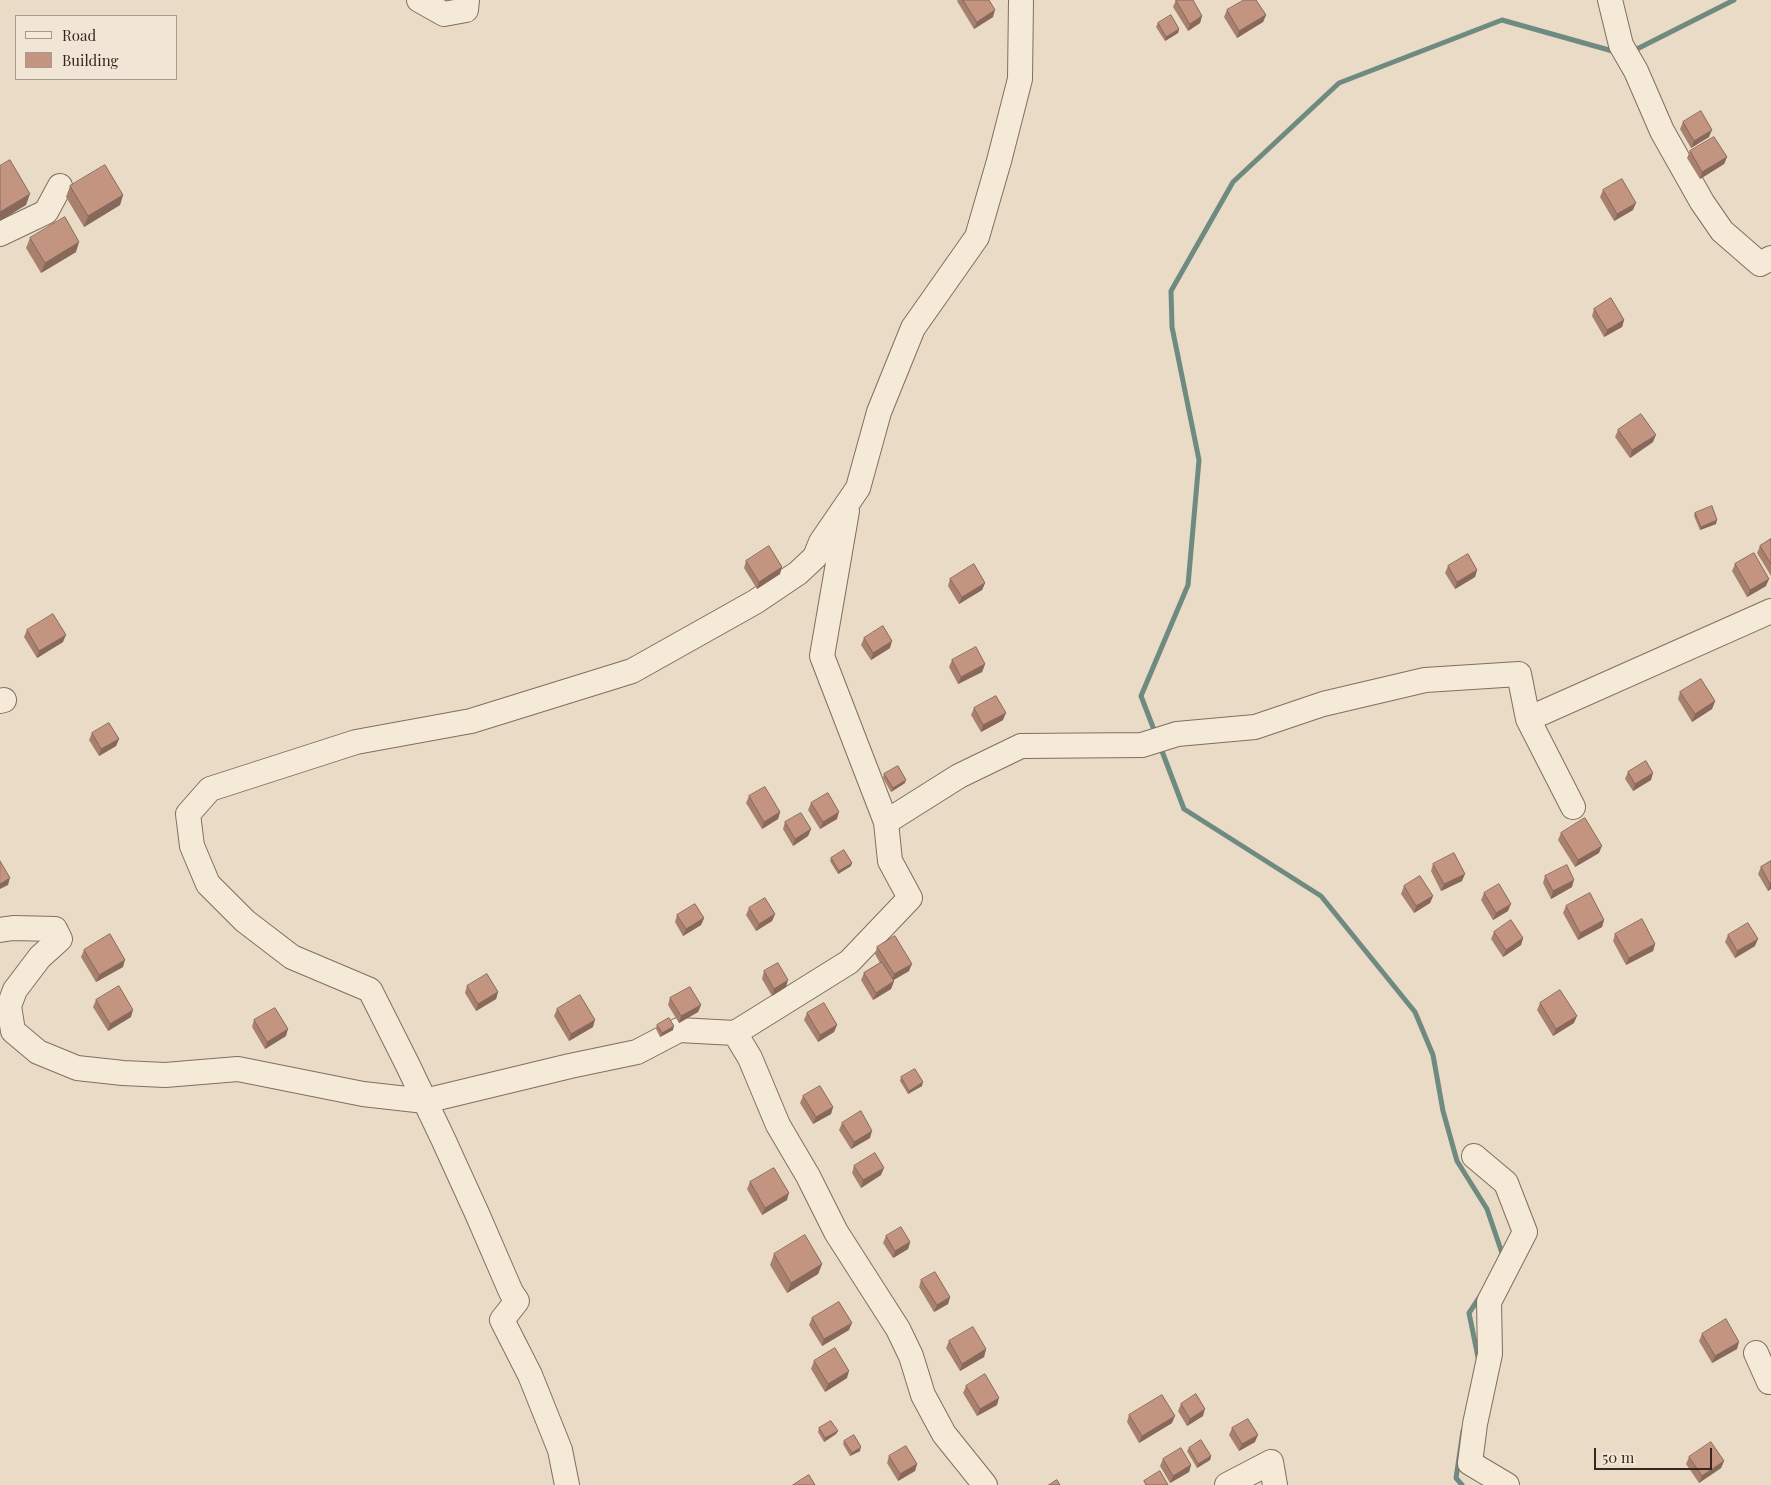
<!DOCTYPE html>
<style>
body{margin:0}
#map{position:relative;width:1771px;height:1485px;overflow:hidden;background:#e9dbc6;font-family:"Playfair Display",serif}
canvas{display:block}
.legend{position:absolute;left:15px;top:15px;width:162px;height:65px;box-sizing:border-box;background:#f1e6d5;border:1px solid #a59a8d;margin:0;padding:6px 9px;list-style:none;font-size:15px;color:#342820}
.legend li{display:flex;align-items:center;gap:10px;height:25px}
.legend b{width:25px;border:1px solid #a59a8d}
.scale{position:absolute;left:1594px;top:1448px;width:118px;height:22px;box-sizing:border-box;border:2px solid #342820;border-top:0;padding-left:6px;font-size:15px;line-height:18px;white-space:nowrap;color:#342820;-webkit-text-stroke:4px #f1e6d5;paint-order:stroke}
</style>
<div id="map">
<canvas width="1771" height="1485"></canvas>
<ul class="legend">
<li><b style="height:6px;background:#f5e9d8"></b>Road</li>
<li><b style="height:14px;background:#c39580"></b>Building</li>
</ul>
<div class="scale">50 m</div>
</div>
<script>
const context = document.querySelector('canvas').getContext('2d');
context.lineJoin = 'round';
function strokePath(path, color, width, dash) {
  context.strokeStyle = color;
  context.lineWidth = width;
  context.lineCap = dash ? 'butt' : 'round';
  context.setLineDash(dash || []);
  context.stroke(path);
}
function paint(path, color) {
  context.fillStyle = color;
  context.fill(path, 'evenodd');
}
strokePath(new Path2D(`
 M1631 52 1734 0
 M1156 735 1141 696 1188 585 1199 460 1172 327 1171 291 1233 182 1339 83 1502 20 1616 52
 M1160 746 1184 809 1321 896 1415 1012 1433 1055 1443 1111 1457 1161 1487 1209 1502 1253 1501 1256
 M1479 1362 1469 1313 1481 1295
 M1462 1485 1456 1478 1463 1431`), '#6f8a81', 5);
const minor = new Path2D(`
 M419 0 444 14 466 10 467 0
 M1610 0 1621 45 1636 71 1662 131 1702 202 1722 231 1760 264 1771 258
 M0 234 46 212 60 186
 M847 511 822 656 886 822
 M0 701 4 700
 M1573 807 1528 719 1771 611
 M0 930 13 928 55 929 60 939 40 957 15 990 9 1006 13 1031 38 1052 77 1068 123 1073 165 1075 238 1069 363 1094 425 1101 570 1066 637 1052 679 1030 735 1033 750 1058 778 1125 808 1176 836 1232 898 1329 911 1356 923 1395 944 1434 985 1485
 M735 1033 849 962 910 898 890 861 886 822 959 776 1021 746 1142 745 1177 734 1255 727 1323 704 1425 680 1519 674 1528 719
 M1474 1156 1506 1183 1525 1232 1489 1302 1490 1354 1475 1424 1470 1463 1507 1485
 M1756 1353 1769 1382 1771 1381
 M567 1485 560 1450 530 1375 502 1320 517 1301 511 1292C468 1190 421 1089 370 990L292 957 245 921 208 884 192 846 188 814 210 789 356 742 471 721 632 671 755 602 798 573 815 557 821 542 858 488 879 412 913 328 977 237 999 161 1020 79 1021 0
 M1227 1485 1271 1462 1275 1485`);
strokePath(minor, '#826e5e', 26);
strokePath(minor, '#f5e9d8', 24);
paint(new Path2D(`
 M958 0H989L993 17 974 29 957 1Z
 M1176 0 1202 16 1200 23 1188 31 1173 7Z
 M1227 10 1266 15 1263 22 1237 38 1224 17Z
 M1158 23 1179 29 1178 33 1165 41 1156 27Z
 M1683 122 1709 137 1691 148 1680 129Z
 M1690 151 1727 157 1724 164 1700 179 1687 158Z
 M70 186 123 195 120 205 84 227 66 197Z
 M1603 190 1633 210 1614 221 1600 197Z
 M30 238 76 252 41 273 26 248Z
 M1594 309 1624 320 1622 327 1604 337 1592 316Z
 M1618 430 1653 442 1630 458 1615 437Z
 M1695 513 1716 524 1700 530 1694 516Z
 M1771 539V576L1757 553 1760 546Z
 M746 561 780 574 757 589 744 568Z
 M1735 564 1766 586 1747 597 1732 571Z
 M1448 566 1477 570 1475 577 1455 589 1445 573Z
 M950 579 985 583 982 590 959 604 948 586Z
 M27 630 63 642 37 658 24 637Z
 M864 638 890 648 871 660 861 645Z
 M952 660 985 664 982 672 958 684 949 667Z
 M1680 692 1715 701 1712 709 1692 722 1678 699Z
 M974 708 1003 720 981 732 971 715Z
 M92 733 119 739 116 746 99 756 89 740Z
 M1628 772 1651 780 1633 791 1625 779Z
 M884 774 905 783 891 792 883 778Z
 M749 796 780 812 778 819 762 829 746 803Z
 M811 803 837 819 820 829 808 810Z
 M785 822 811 829 808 836 793 846 783 829Z
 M1561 833 1599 853 1575 867 1558 840Z
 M831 858 851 866 838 874 830 861Z
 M1771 861V889L1768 891 1758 874 1761 867Z
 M1433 864 1462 881 1441 891 1431 871Z
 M1545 876 1572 887 1551 899 1543 883Z
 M1404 886 1433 896 1430 903 1414 913 1401 894Z
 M1484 893 1508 911 1493 920 1481 900Z
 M1566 906 1604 920 1602 927 1578 940 1563 913Z
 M749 908 775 914 772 921 756 931 746 915Z
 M677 915 704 918 701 925 683 936 675 922Z
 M1494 932 1523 938 1521 945 1503 957 1491 939Z
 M1615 934 1655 944 1653 951 1626 965 1613 941Z
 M1728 935 1755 946 1735 958 1725 942Z
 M877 947 909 971 893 980 894 981 891 989 873 1000 861 980 864 973 880 963 875 954Z
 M84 950 123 967 96 982 81 957Z
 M764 971 786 987 772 996 762 979Z
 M467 986 498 992 496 999 476 1011 465 993Z
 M670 998 701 1005 698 1012 679 1023 668 1005Z
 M96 1000 131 1017 108 1031 93 1007Z
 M1540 1003 1574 1023 1553 1036 1537 1010Z
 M557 1009 593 1027 569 1041 554 1016Z
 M807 1013 837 1025 834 1032 818 1042 804 1020Z
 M254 1020 286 1036 265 1049 252 1027Z
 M657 1025 673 1030 660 1037 656 1029Z
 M901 1077 922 1086 908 1094 900 1081Z
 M803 1096 833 1107 831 1114 813 1124 800 1103Z
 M842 1123 870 1138 851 1149 839 1130Z
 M854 1166 881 1175 861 1188 852 1173Z
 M750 1182 787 1200 762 1215 747 1189Z
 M886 1236 910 1242 908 1249 893 1258 883 1243Z
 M774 1254 822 1264 818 1274 787 1293 770 1265Z
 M921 1280 950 1297 948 1304 934 1312 919 1287Z
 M812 1318 849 1330 822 1346 809 1325Z
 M1702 1334 1737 1349 1712 1363 1699 1341Z
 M949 1341 986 1349 984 1357 960 1371 946 1348Z
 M814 1361 847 1378 825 1392 811 1369Z
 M966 1386 997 1405 977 1416 963 1393Z
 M1181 1404 1203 1416 1187 1426 1178 1411Z
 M1129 1415 1172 1423 1139 1443 1127 1422Z
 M819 1428 838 1431 836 1434 824 1442 818 1432Z
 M1232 1428 1255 1442 1239 1451 1229 1435Z
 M844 1441 860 1451 850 1456 843 1444Z
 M1189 1448 1211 1456 1210 1460 1197 1468 1187 1451Z
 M889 1456 917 1464 915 1471 898 1481 887 1463Z
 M1689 1457 1724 1461 1721 1468 1699 1483 1686 1464Z
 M1163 1459 1191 1465 1189 1472 1170 1483 1160 1466Z`), '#a8806e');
paint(new Path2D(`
 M995 10 993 17 974 29 977 22Z
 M1266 15 1263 22 1237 38 1239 31Z
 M1202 16 1200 23 1188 31 1190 24Z
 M1179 29 1178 33 1165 41 1166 37Z
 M1712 130 1709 137 1691 148 1694 141Z
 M1727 157 1724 164 1700 179 1702 172Z
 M30 194 26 205 0 221V212Z
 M123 195 120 205 84 227 88 216Z
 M1636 203 1633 210 1614 221 1617 214Z
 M79 242 76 252 41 273 45 263Z
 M1624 320 1622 327 1604 337 1607 330Z
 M1656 435 1653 442 1630 458 1632 450Z
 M1717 520 1716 524 1700 530 1701 527Z
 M782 567 780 574 757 589 759 582Z
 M1477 570 1475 577 1455 589 1457 582Z
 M1769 579 1766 586 1747 597 1750 590Z
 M985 583 982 590 959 604 962 597Z
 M66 635 63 642 37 658 39 651Z
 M892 641 890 648 871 660 873 653Z
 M985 664 982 672 958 684 961 677Z
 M1715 701 1712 709 1692 722 1695 714Z
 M1006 713 1003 720 981 732 983 725Z
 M119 739 116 746 99 756 101 749Z
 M1653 773 1651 780 1633 791 1635 784Z
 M906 780 905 783 891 792 893 788Z
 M780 812 778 819 762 829 764 822Z
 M839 812 837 819 820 829 823 822Z
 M811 829 808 836 793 846 795 839Z
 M1602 846 1599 853 1575 867 1578 860Z
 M852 863 851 866 838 874 839 871Z
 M1465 874 1462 881 1441 891 1444 884Z
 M10 878 8 885 0 889V884Z
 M1574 880 1572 887 1551 899 1553 891Z
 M1771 883V889L1768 891 1770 884Z
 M1433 896 1430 903 1414 913 1416 906Z
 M1511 904 1508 911 1493 920 1496 913Z
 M775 914 772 921 756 931 759 924Z
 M704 918 701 925 683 936 686 929Z
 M1604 920 1602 927 1578 940 1580 933Z
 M1523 938 1521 945 1503 957 1506 950Z
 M1758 939 1755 946 1735 958 1737 951Z
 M1655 944 1653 951 1626 965 1629 958Z
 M125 960 123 967 96 982 99 975Z
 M912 964 909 971 892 981 894 974Z
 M788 980 786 987 772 996 774 989Z
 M894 981 891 989 873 1000 876 993Z
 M498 992 496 999 476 1011 478 1004Z
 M701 1005 698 1012 679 1023 681 1016Z
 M133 1010 131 1017 108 1031 110 1024Z
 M1577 1016 1574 1023 1553 1036 1556 1029Z
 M595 1020 593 1027 569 1041 571 1034Z
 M837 1025 834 1032 818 1042 820 1035Z
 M674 1026 673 1030 660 1037 662 1033Z
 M288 1029 286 1036 265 1049 267 1042Z
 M923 1082 922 1086 908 1094 909 1091Z
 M833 1107 831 1114 813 1124 816 1117Z
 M872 1131 870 1138 851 1149 854 1142Z
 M884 1168 881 1175 861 1188 863 1180Z
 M789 1193 787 1200 762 1215 765 1208Z
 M910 1242 908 1249 893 1258 895 1251Z
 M822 1264 818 1274 787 1293 791 1283Z
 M950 1297 948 1304 934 1312 937 1305Z
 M852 1323 849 1330 822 1346 824 1339Z
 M1739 1342 1737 1349 1712 1363 1715 1356Z
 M986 1349 984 1357 960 1371 962 1364Z
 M849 1371 847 1378 825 1392 828 1384Z
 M999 1398 997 1405 977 1416 980 1409Z
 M1205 1409 1203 1416 1187 1426 1190 1419Z
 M1175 1416 1172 1423 1139 1443 1142 1436Z
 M838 1431 836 1434 824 1442 825 1438Z
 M1258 1435 1255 1442 1239 1451 1242 1444Z
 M861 1447 860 1451 850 1456 852 1453Z
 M1211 1456 1210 1460 1197 1468 1198 1464Z
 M1724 1461 1721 1468 1699 1483 1702 1476Z
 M917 1464 915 1471 898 1481 900 1474Z
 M1191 1465 1189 1472 1170 1483 1173 1476Z`), '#88685a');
const building = new Path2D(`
 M963 0H989L995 10 977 22Z
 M1176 0H1193L1202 16 1190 24Z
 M1244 0H1256L1266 15 1239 31 1227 10Z
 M1171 15 1179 29 1166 37 1158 23Z
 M1701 111 1712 130 1694 141 1683 122Z
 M1714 137 1727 157 1702 172 1690 151Z
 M10 160 30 194 0 212V166Z
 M105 165 123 195 88 216 70 186Z
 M1622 179 1636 203 1617 214 1603 190Z
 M65 217 79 242 45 263 30 238Z
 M1611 298 1624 320 1607 330 1594 309Z
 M1641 414 1656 435 1632 450 1618 430Z
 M1712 506 1717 520 1701 527 1695 513Z
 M1771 539V564L1760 546Z
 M769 546 782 567 759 582 746 561Z
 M1754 553 1769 579 1750 590 1735 564Z
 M1468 554 1477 570 1457 582 1448 566Z
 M974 564 985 583 962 597 950 579Z
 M53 614 66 635 39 651 27 630Z
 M883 626 892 641 873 653 864 638Z
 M976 647 985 664 961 677 952 660Z
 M1701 679 1715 701 1695 714 1680 692Z
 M996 696 1006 713 983 725 974 708Z
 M109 723 119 739 101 749 92 733Z
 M1646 761 1653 773 1635 784 1628 772Z
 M898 766 906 780 893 788 884 774Z
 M765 787 780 812 764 822 749 796Z
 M828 793 839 812 823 822 811 803Z
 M801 813 811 829 795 839 785 822Z
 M1585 818 1602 846 1578 860 1561 833Z
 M844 850 852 863 839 871 831 858Z
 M1454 853 1465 874 1444 884 1433 864Z
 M0 861 10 878 0 884Z
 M1771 861V883L1770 884 1761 867Z
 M1567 865 1574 880 1553 891 1545 876Z
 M1420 876 1433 896 1416 906 1404 886Z
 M1499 884 1511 904 1496 913 1484 893Z
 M1590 893 1604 920 1580 933 1566 906Z
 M765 898 775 914 759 924 749 908Z
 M695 904 704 918 686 929 677 915Z
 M1642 919 1655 944 1629 958 1615 934Z
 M1511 920 1523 938 1506 950 1494 932Z
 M1748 923 1758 939 1737 951 1728 935Z
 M110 934 125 960 99 975 84 950Z
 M895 936 912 964 894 974 877 947Z
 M882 962 894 981 876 993 864 973Z
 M778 963 788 980 774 989 764 971Z
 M487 974 498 992 478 1004 467 986Z
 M119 986 133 1010 110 1024 96 1000Z
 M690 987 701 1005 681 1016 670 998Z
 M1560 990 1577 1016 1556 1029 1540 1003Z
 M580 995 595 1020 571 1034 557 1009Z
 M824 1003 837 1025 820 1035 807 1013Z
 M275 1008 288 1029 267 1042 254 1020Z
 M669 1018 674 1026 662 1033 657 1025Z
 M915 1069 923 1082 909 1091 901 1077Z
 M820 1086 833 1107 816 1117 803 1096Z
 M861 1111 872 1131 854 1142 842 1123Z
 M875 1153 884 1168 863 1180 854 1166Z
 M774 1168 789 1193 765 1208 750 1182Z
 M901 1227 910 1242 895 1251 886 1236Z
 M805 1235 822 1264 791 1283 774 1254Z
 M935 1272 950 1297 937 1305 921 1280Z
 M839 1302 852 1323 824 1339 812 1318Z
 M1726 1319 1739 1342 1715 1356 1702 1334Z
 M973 1327 986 1349 962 1364 949 1341Z
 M835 1348 849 1371 828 1384 814 1361Z
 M985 1374 999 1398 980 1409 966 1386Z
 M1196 1394 1205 1409 1190 1419 1181 1404Z
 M1162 1395 1175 1416 1142 1436 1129 1415Z
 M1248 1419 1258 1435 1242 1444 1232 1428Z
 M831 1421 838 1431 825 1438 819 1428Z
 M854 1435 861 1447 852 1453 844 1441Z
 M1201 1440 1211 1456 1198 1464 1189 1448Z
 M1711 1442 1724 1461 1702 1476 1689 1457Z
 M906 1446 917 1464 900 1474 889 1456Z
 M1181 1448 1191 1465 1173 1476 1163 1459Z
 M1160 1471 1168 1485H1146L1144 1481Z
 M809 1475 815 1485H793Z
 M1057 1480 1060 1485H1049Z`);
paint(building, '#c39580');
strokePath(building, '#88685a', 1);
</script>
